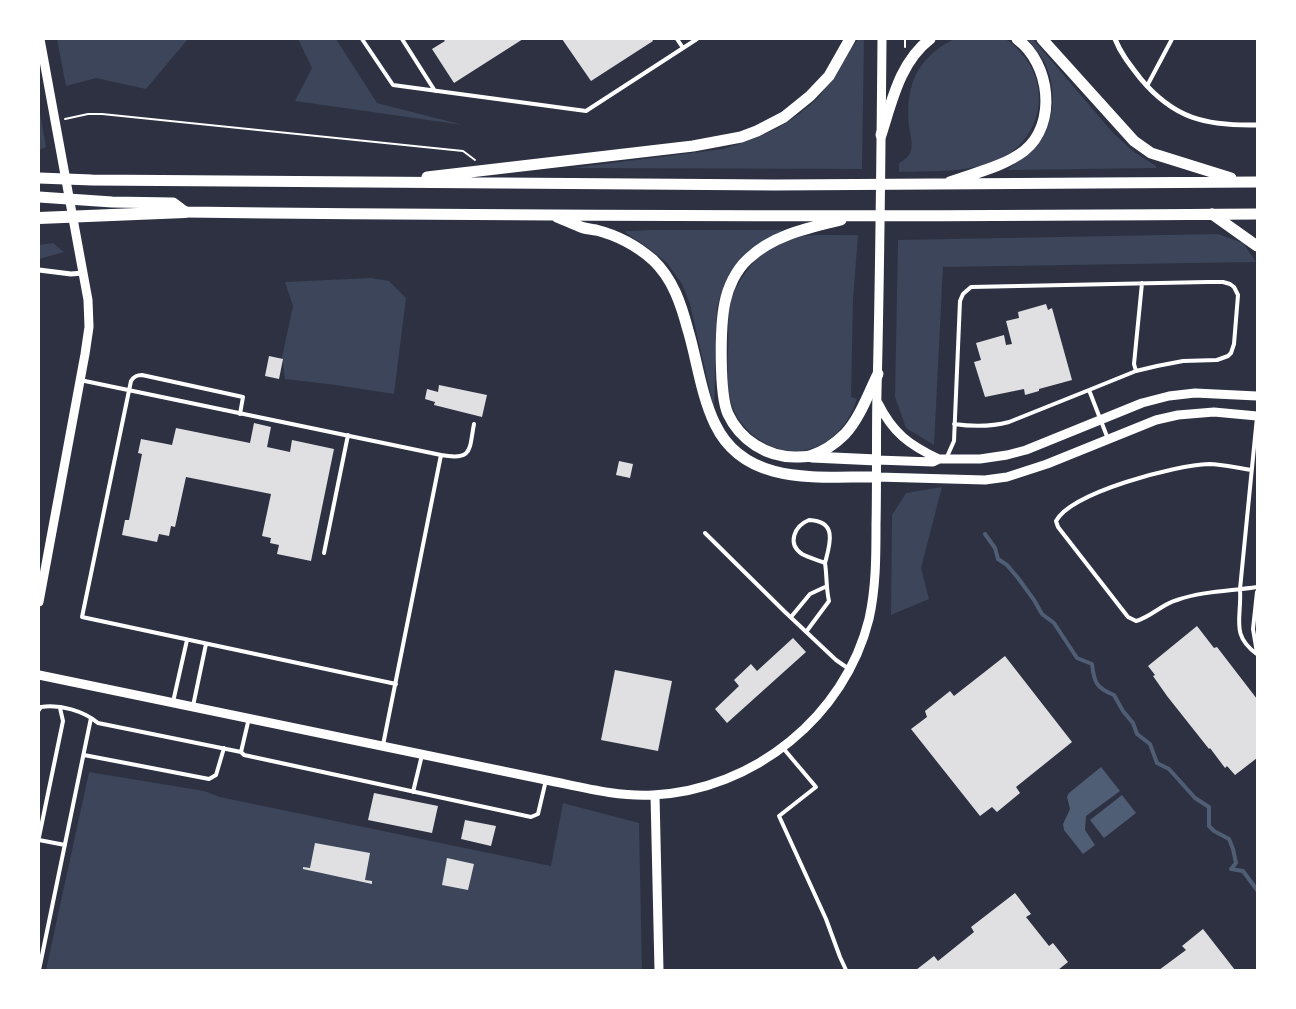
<!DOCTYPE html>
<style>
body{margin:0}
#map{position:relative;width:1296px;height:1009px;overflow:hidden;background:#2d3142;font-family:Inter,sans-serif}
canvas{display:block}
.frame{position:absolute;inset:0;border:40px solid #fff;pointer-events:none}
</style>
<div id="map">
<canvas width="1296" height="1009"></canvas>
<div class="frame"></div>
</div>
<script>
const context = document.querySelector('canvas').getContext('2d');
context.lineJoin = 'round';
function paint(path, color) {
  context.fillStyle = color;
  context.fill(path, 'evenodd');
}
function strokePath(path, color, width, dash) {
  context.strokeStyle = color;
  context.lineWidth = width;
  context.lineCap = dash ? 'butt' : 'round';
  context.setLineDash(dash || []);
  context.stroke(path);
}
paint(new Path2D(`
 M57 39H188L146 89 96 78 66 86Z
 M298 39H336L377 103 463 125 295 101 312 68Z
 M858 39H864L862 169 572 168 723 149 753 139 778 128 799 114 819 97Z
 M954 39C966 39 993 36 1004 39 1010 40 1017 48 1021 53 1051 85 1042 136 1004 157 976 173 931 171 899 172V163C903 161 908 157 910 153 914 145 910 134 909 126 905 85 917 58 954 39Z
 M1027 39H1033L1113 133 1134 152 1156 166V168L1007 170C1017 162 1028 155 1037 145 1053 126 1057 94 1048 71 1044 58 1035 48 1027 39Z
 M39 107 46 147 39 150Z
 M651 230H782L783 232C743 249 727 266 717 308L714 409 690 304 682 284 667 263 647 247 626 233V231Z
 M1218 234 1243 243 1256 262 943 267 934 445 906 428 895 397 898 240Z
 M858 235 853 300 851 397 857 399C840 454 781 470 743 425 726 405 727 377 728 352 729 339 727 315 730 303 734 287 751 263 763 253 769 248 794 237 802 236 820 234 840 236 858 235Z
 M53 243 64 252 39 259V245Z
 M371 278 389 281 406 298 394 394 336 385 285 379 282 357 293 306 285 282Z
 M942 487 921 568 929 599 891 615 892 515 906 493Z
 M89 772 204 791 220 797 551 866 563 803 639 823 642 970H46Z`), '#3c4559');
paint(new Path2D(`
 M1101 767 1120 791 1086 816 1085 830 1095 845 1083 854 1064 830 1063 824 1070 809 1067 797 1069 793Z
 M1122 795 1136 813 1104 838 1090 820Z`), '#4f5d75');
strokePath(new Path2D(`
 M985 534 995 548 998 559 1007 565 1018 578 1034 600 1042 614 1054 623 1077 658 1092 664C1094 682 1096 688 1114 695L1123 711 1133 723 1137 734 1150 744 1157 763 1169 769 1195 798 1209 807V826L1214 831 1229 839 1233 849 1236 863 1231 869 1243 871 1257 890`), '#4f5d75', 4);
paint(new Path2D(`
 M443 39H523L454 83 432 49 445 41Z
 M562 39H652L653 41 591 81Z
 M1046 304 1048 310 1052 308 1072 380 1039 389V391L1025 395 1024 389 985 397 974 362 981 360 976 343 1004 335 1006 345 1012 344 1006 321 1019 318 1018 312Z
 M269 356 283 359 279 379 265 376Z
 M439 385 487 395 482 417 434 405 435 402 425 399 427 389 438 392Z
 M254 423 271 427 267 447 290 452 292 440 334 449 311 561 277 554 279 545 270 543 271 538 262 536 271 494 186 477 175 527 171 526 169 536 159 534 157 542 122 535 125 520H129L142 454 138 453 141 439 172 445 176 428 250 443Z
 M619 461 633 464 630 478 616 475Z
 M1197 626 1214 648 1217 647 1257 699V758L1235 775 1227 766 1225 768 1210 748 1209 749 1167 696 1153 676 1155 675 1148 666Z
 M793 638 806 652 727 723 715 709 739 686 734 680 751 664 757 671Z
 M1005 656 1072 742 1016 787 1020 793 997 812 992 807 980 816 911 729 927 717 925 711 950 691 954 696Z
 M615 670 672 681 658 751 601 740Z
 M374 793 438 806 432 833 368 820Z
 M465 820 496 826 491 846 461 839Z
 M315 843 370 853 365 880 372 881V884L303 869V867L310 868Z
 M447 858 474 864 468 890 442 885Z
 M1015 893 1031 914 1026 917 1049 946 1053 943 1068 962 1058 970H916L934 956 938 961 974 932 971 927Z
 M1203 929 1235 970H1159L1186 950 1182 946Z`), '#e0e0e3');
strokePath(new Path2D(`
 M905 39V47
 M65 119 88 114H102L463 151 475 160`), '#fff', 2);
strokePath(new Path2D(`
 M362 39 393 85 586 111 697 39
 M402 39 435 91
 M677 39 683 48
 M1147 86 1172 39
 M1136 371 1134 364 1142 283
 M80 380 441 455 383 745
 M240 414 243 397 142 375C137 375 134 376 131 381L82 617 396 684
 M1257 417 1240 589C1242 618 1230 635 1257 654
 M954 424C974 427 990 427 1009 422L1089 390
 M441 455C473 461 469 450 474 424
 M946 459 954 441 960 301 963 294 971 287 1207 282H1223L1230 284 1234 287 1238 295 1234 344 1231 353 1228 356 1217 360 1183 361 1157 366 1136 371 1089 390 1108 439
 M1251 470C1237 468 1222 464 1209 464 1176 465 1072 492 1056 521L1058 527 1128 617 1136 621C1151 617 1162 604 1177 600 1203 591 1231 591 1257 587
 M809 520C838 521 830 544 825 563 818 560 809 558 802 554 787 544 794 526 809 520Z
 M705 533 784 611 836 660 849 669
 M324 553 348 435
 M1257 592 1253 629 1257 653
 M791 617 810 594 825 587
 M806 632 829 601C826 588 827 576 825 563
 M173 702 187 640
 M193 706 206 644
 M39 710 41 707C60 704 84 711 98 723L241 752
 M249 718 241 752 244 755 531 817 538 814 546 780
 M783 748 816 787 779 816 826 919 840 957 846 970
 M84 755 209 779 216 775 224 748
 M413 792 422 755
 M39 837 63 721 60 708
 M39 840 65 845
 M39 970 91 718`), '#fff', 4);
strokePath(new Path2D(`
 M1115 39C1121 54 1130 65 1140 78 1174 119 1206 126 1257 125
 M39 270 71 274 83 273`), '#fff', 5);
strokePath(new Path2D(`
 M878 403C893 433 909 445 939 459
 M877 460 933 462 939 459H980L1007 455 1026 450 1142 403 1169 396 1195 393 1257 396
 M877 477 985 480 1007 477 1047 464 1156 420 1178 415 1214 412 1257 416
 M39 602 85 354 89 327 88 300 40 39
 M39 675 546 780C581 787 617 797 653 795 754 790 845 716 869 619 876 588 876 556 876 525 877 480 876 436 877 391 880 274 881 156 882 39
 M655 795 659 970`), '#fff', 9);
strokePath(new Path2D(`
 M1042 39 1134 141 1151 153 1231 178
 M881 135C892 101 900 62 930 39
 M427 177 693 146 741 137 757 131 784 117 810 96 829 76 850 39
 M39 178 92 180 775 185 1257 182
 M950 182C974 173 1003 167 1024 151 1058 124 1050 63 1017 39
 M39 197 112 202 173 203 185 212C542 216 900 217 1257 214
 M1212 214 1257 246
 M557 217C565 220 573 224 581 227 586 229 591 229 596 230 616 235 637 246 653 260 673 279 681 304 688 330 697 360 701 395 715 424 745 487 819 476 877 477
 M841 220C808 228 773 235 748 259 736 270 728 287 725 302 720 325 719 394 728 414 740 440 767 457 795 457 800 457 805 457 810 456 823 452 835 444 845 434 860 418 868 394 878 374
 M812 457 877 460`), '#fff', 11);
strokePath(new Path2D(`
 M39 218 185 212`), '#fff', 12);
</script>
